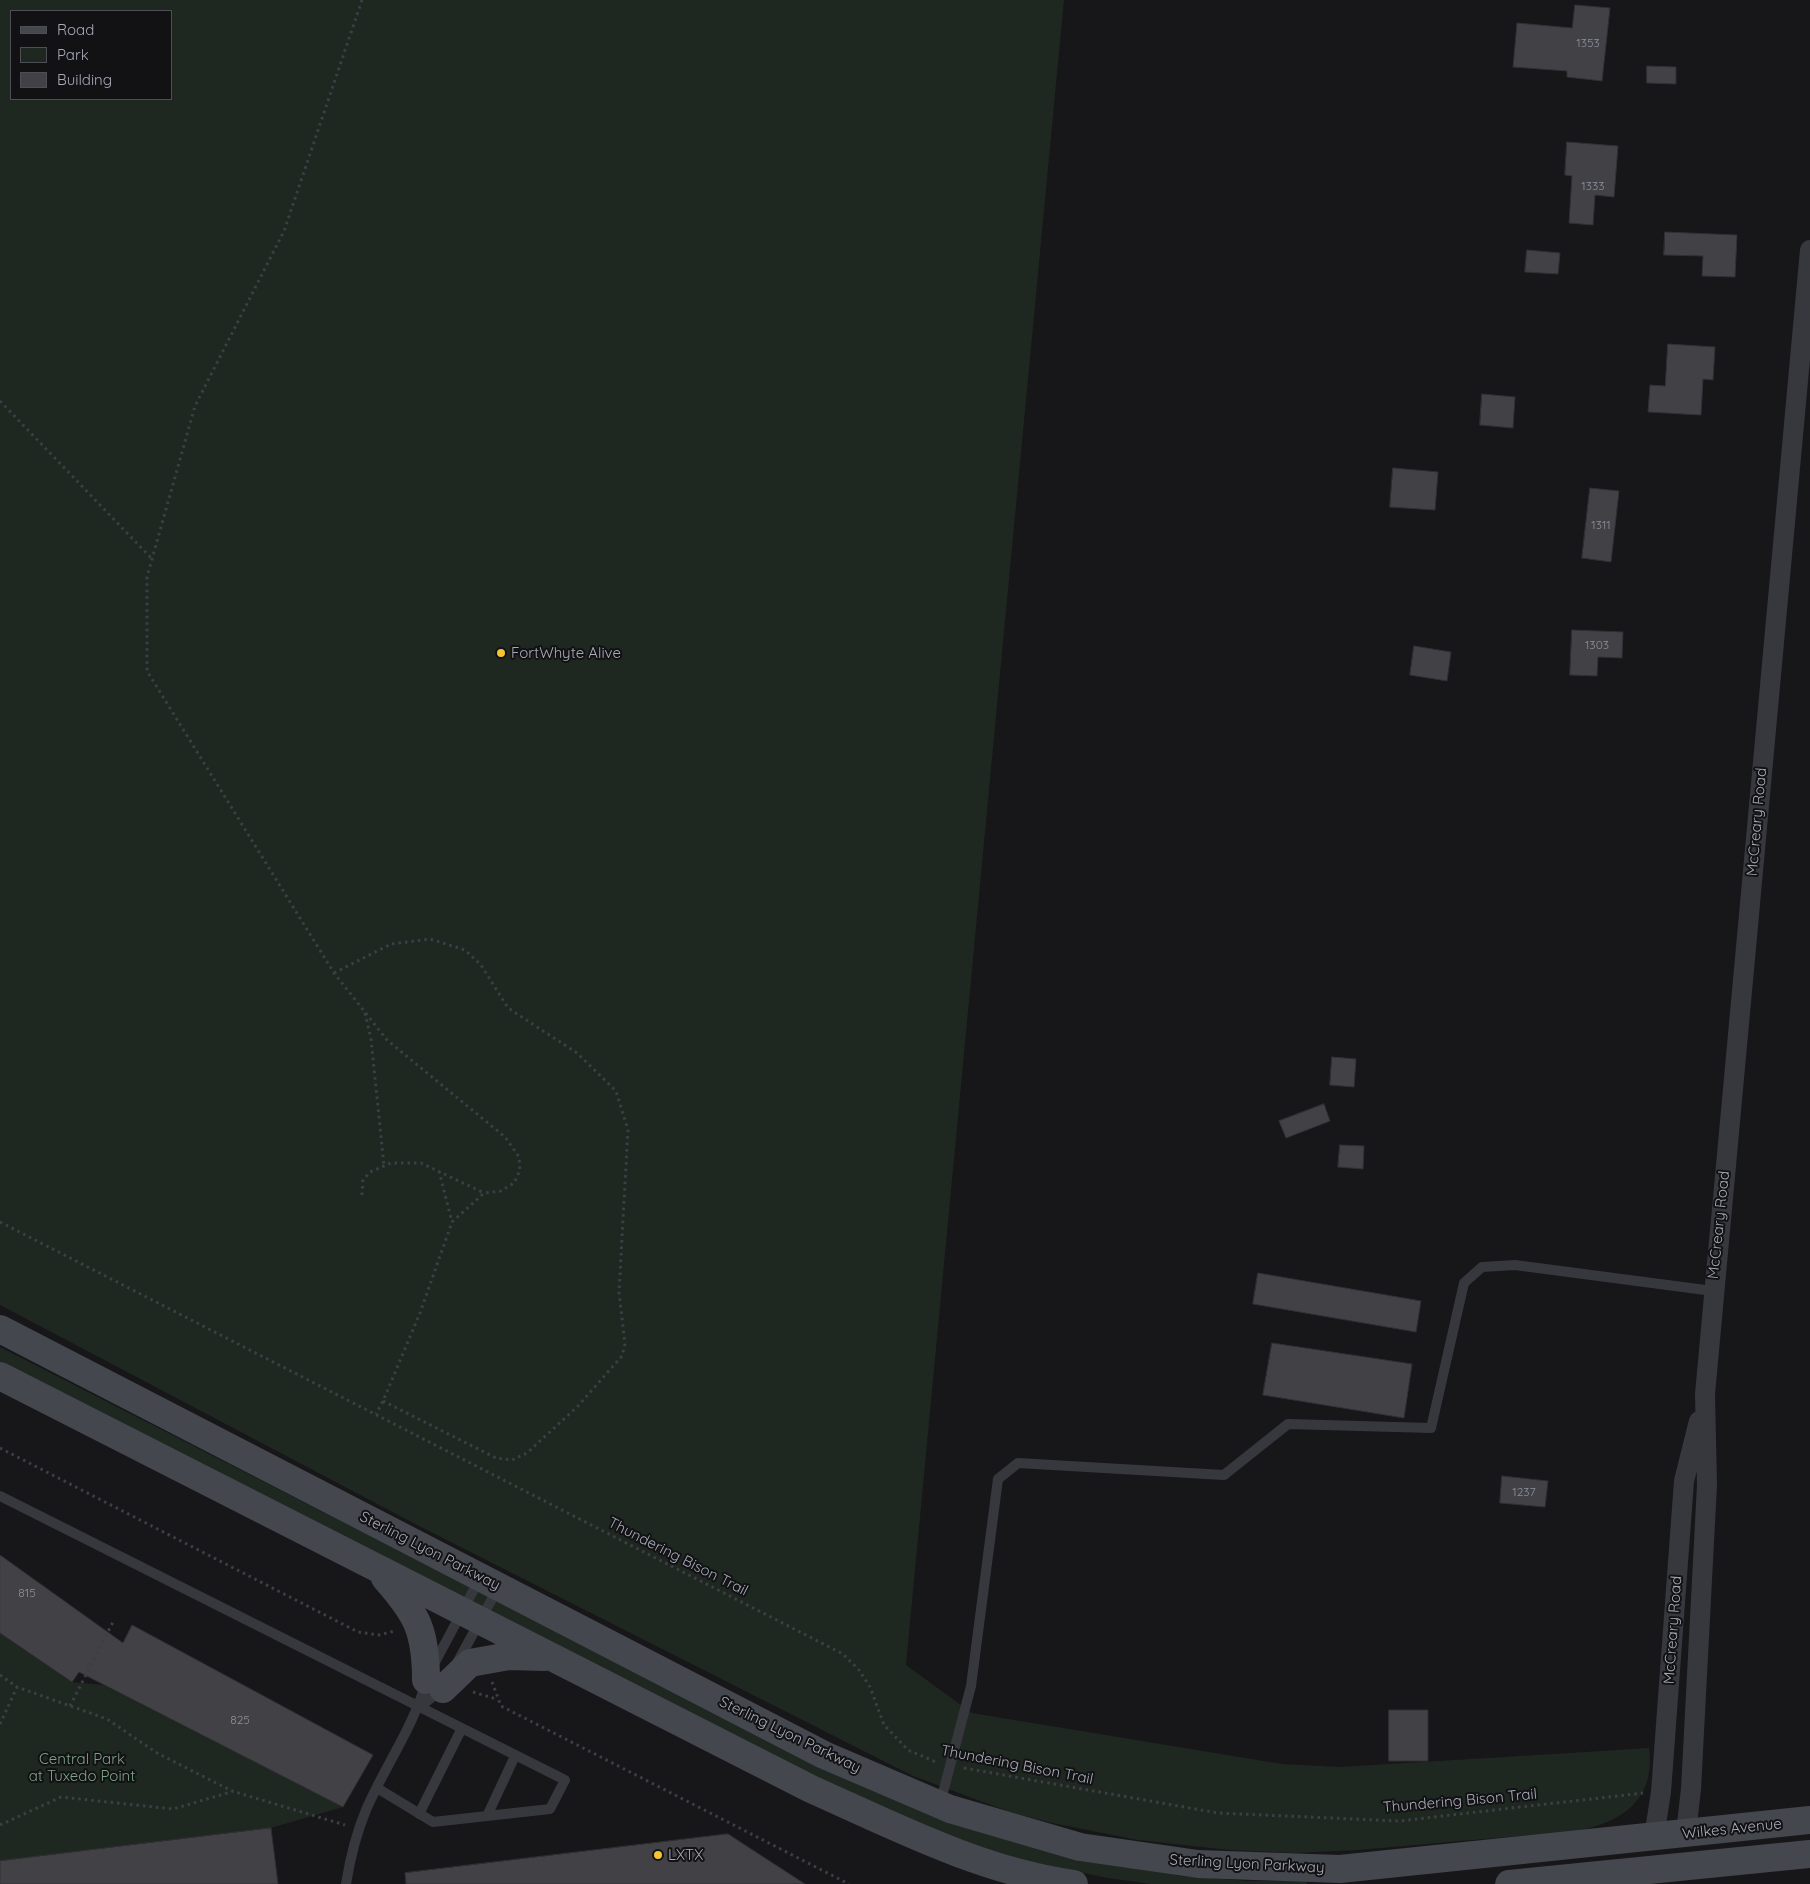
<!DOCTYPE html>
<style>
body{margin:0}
#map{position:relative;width:1810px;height:1884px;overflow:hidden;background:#171619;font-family:Quicksand,sans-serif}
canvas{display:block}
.legend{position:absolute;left:10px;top:10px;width:162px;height:90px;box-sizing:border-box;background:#121114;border:1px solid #4e4f56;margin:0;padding:6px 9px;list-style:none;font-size:15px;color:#a8acb9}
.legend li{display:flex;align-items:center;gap:10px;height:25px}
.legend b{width:25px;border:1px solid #4e4f56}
</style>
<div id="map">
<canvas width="1810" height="1884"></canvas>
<ul class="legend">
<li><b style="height:6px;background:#45474e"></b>Road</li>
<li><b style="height:14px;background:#1e2720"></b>Park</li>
<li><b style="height:14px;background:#414146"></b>Building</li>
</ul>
</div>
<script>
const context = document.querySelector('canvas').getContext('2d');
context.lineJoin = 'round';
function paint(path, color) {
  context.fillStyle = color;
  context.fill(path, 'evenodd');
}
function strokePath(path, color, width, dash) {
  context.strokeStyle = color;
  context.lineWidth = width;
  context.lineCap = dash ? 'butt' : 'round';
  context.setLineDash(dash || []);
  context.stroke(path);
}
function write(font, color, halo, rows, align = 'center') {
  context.font = font + ' Quicksand,sans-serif';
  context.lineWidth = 4;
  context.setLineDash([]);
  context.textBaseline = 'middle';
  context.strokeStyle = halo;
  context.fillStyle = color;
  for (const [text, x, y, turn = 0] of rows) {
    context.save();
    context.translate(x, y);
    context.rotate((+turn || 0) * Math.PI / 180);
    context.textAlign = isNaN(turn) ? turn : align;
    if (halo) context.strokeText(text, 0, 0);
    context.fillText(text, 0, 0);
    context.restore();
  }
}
paint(new Path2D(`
 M0 0H1064L906 1665 972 1713 1282 1764 1341 1767 1649 1748C1656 1799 1623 1822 1577 1831L1358 1850 1295 1853 1229 1850 1138 1840 1052 1823 1010 1812 913 1776 419 1526 0 1305ZM11 11H171V99H11Z
 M0 1347 840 1776 1056 1854 1181 1876 1249 1881H1306L1307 1884H1151L1108 1878 1038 1864 946 1837 863 1802 0 1363Z
 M0 1633 72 1682 103 1685 343 1807 271 1828 0 1861Z`), '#1e2720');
const building = new Path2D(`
 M1575 5 1610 8 1602 81 1567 77V71L1513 67 1517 23 1572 28Z
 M1647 66 1676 67V84L1647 83Z
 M1567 142 1618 146 1614 197 1595 195 1593 225 1569 223 1572 176 1565 175Z
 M1665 232 1737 235 1735 277 1702 276 1703 256 1664 255Z
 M1527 250 1560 253 1558 274 1525 272Z
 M1668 344 1715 347 1713 380 1703 379 1701 415 1648 412 1650 385 1665 386Z
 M1482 394 1515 397 1513 428 1480 425Z
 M1393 468 1438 472 1435 510 1390 507Z
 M1590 488 1619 491 1611 562 1582 558Z
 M1572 630 1623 632 1622 658 1598 657 1597 676 1570 675Z
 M1414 646 1451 652 1447 681 1410 675Z
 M1332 1057 1356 1059 1354 1087 1330 1085Z
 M1324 1104 1330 1121 1286 1138 1279 1121Z
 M1340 1145 1364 1146 1363 1169 1338 1167Z
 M1258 1273 1421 1301 1416 1332 1253 1304Z
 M1272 1343 1412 1364 1404 1418 1263 1395Z
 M1502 1476 1548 1481 1545 1507 1500 1503Z
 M0 1555 123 1643 132 1625 373 1755 343 1807 79 1672 72 1682 0 1633Z
 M1389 1710H1428V1761H1389Z
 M271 1828 278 1884H0V1861Z
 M728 1834 805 1884H406L405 1873Z`);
paint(building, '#414146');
strokePath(building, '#313035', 1);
strokePath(new Path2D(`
 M362 0 284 231 195 406 147 577V671L334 973 387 1040 505 1137 519 1157 520 1170 514 1183 501 1191 484 1193 452 1222 420 1313 383 1401 376 1414
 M0 401 152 559
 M334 973 391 944 430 939 465 950 481 965 508 1008 577 1053 616 1091 628 1130 619 1292 625 1344 622 1356 578 1406 527 1453 512 1460 496 1458 383 1401
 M365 1013 371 1039 384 1166
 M439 1171 452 1222
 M362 1195 363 1180 370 1172 391 1163H421L484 1193
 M0 1222 843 1654 859 1670 870 1687 884 1725 908 1750 936 1762
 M0 1448 358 1632 379 1635 395 1631
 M0 1675 17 1687 107 1719 157 1753 232 1791 345 1825
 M492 1682 501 1706 849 1884
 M473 1692 496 1699
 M70 1706 114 1620
 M0 1724 17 1687
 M964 1768 1218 1813 1399 1821 1643 1793
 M0 1825 61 1797 173 1809 231 1792`), '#3d3f45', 3, [2.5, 4]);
strokePath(new Path2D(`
 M0 1496 565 1780 550 1809 433 1822 377 1788
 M457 1663 498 1588
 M433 1666 480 1578
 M418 1708 443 1689
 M940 1804 971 1686 998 1479 1018 1463 1224 1475 1288 1424 1431 1428 1464 1283 1482 1267 1515 1265 1713 1291
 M419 1814 461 1730
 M487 1816 515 1756
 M346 1884C350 1859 356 1834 366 1810 385 1766 413 1728 426 1682`), '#37383e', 10);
strokePath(new Path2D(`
 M1686 1833 1691 1789 1707 1485 1705 1394 1810 250
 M1654 1837 1661 1792 1684 1481 1699 1421`), '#37383e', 20);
strokePath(new Path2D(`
 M0 1329 824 1755 950 1809 1080 1847 1198 1864 1340 1869 1810 1820
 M0 1376 811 1789C896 1827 981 1871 1074 1884
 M385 1578C417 1614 426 1631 426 1680
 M443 1689 470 1663 509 1656 545 1657
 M1509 1884 1810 1854`), '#45474e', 28);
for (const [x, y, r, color] of [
 [501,653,5,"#f5c432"],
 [658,1855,5,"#f5c432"]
]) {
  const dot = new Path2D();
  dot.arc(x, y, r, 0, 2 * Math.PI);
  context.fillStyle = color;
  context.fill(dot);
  strokePath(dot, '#121114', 2);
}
write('12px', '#8e919c', null, [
 ["1353",1588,43],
 ["1333",1593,186],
 ["1311",1601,525],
 ["1303",1597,645],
 ["1237",1524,1492],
 ["815",27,1593],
 ["825",240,1720]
]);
write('15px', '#a8acb9', '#121114', [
 ["FortWhyte Alive",511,653],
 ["LXTX",668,1855]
], 'left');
write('15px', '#a8acb9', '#121114', [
 ["McCreary Road",1757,822,-85],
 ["McCreary Road",1719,1225,-84],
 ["Sterling Lyon Parkway",430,1551,27],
 ["Thundering Bison Trail",678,1557,27],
 ["McCreary Road",1673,1630,-86],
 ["Sterling Lyon Parkway",790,1735,26],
 ["Thundering Bison Trail",1017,1765,11],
 ["Thundering Bison Trail",1460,1801,-5],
 ["Wilkes Avenue",1732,1829,-6],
 ["Sterling Lyon Parkway",1247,1864,3]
]);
write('15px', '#7fa485', '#121114', [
 ["Central Park",82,1759],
 ["at Tuxedo Point",82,1776]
]);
</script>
